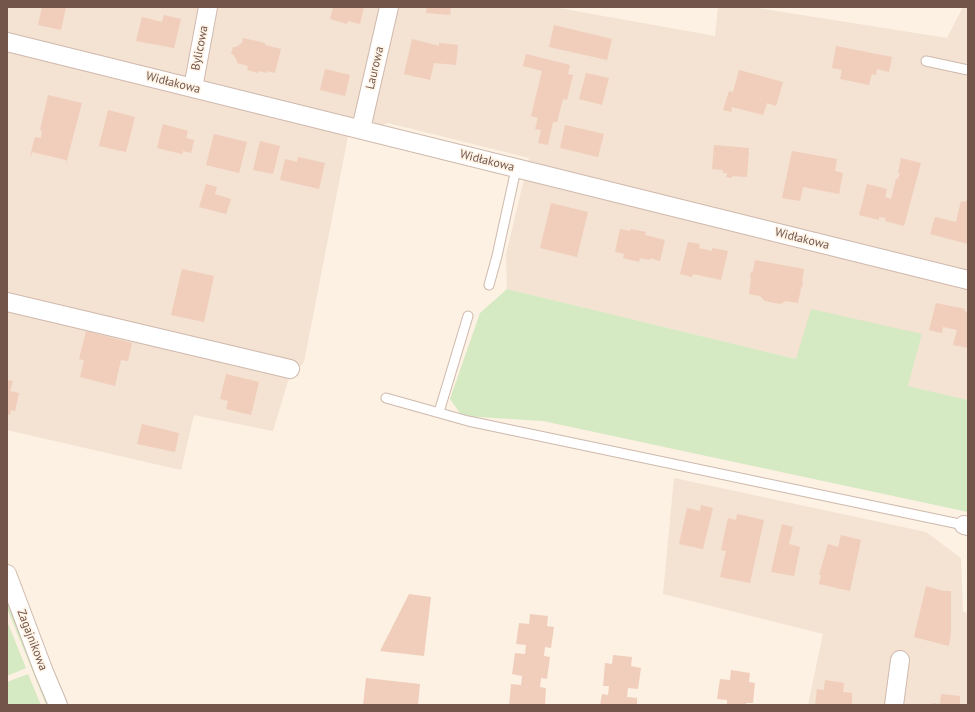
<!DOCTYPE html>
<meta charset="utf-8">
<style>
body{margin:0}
#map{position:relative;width:975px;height:712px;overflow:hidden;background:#fcf1e3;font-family:"PT Sans",sans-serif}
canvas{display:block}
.frame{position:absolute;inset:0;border:8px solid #745549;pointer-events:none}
</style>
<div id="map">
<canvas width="975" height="712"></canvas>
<div class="frame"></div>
</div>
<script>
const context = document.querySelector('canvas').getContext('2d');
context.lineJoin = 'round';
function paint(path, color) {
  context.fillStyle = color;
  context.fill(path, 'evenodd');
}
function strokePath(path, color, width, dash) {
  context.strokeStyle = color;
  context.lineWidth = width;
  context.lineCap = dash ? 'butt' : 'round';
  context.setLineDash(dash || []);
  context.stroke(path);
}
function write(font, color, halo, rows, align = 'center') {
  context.font = font + ' "PT Sans",sans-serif';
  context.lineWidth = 3.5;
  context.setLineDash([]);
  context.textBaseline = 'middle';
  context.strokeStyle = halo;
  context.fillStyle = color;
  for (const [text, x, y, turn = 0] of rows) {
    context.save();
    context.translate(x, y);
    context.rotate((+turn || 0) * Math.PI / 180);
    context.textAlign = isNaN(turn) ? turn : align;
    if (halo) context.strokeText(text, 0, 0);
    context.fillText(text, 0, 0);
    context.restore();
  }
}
paint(new Path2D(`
 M7 7H553L715 36 718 7H751L947 38 963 7H968V400L908 386 922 334 796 359 507 289 506 255 529 158 388 123 348 136 304 362 288 381 273 431 194 415 181 470 7 430Z
 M674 478 926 532 961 558 963 612 968 613V705H808L823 634 663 594Z`), '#f4e2d2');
paint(new Path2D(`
 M507 289 796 359 811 309 922 334 908 386 968 400V512L543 421 462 416 450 399 480 313Z
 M7 600 49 705H46L7 608Z
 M7 621 26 668 7 676Z
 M28 674 41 705H7V682Z`), '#d5e9c2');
paint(new Path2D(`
 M42 7H66L61 30 38 25Z
 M333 7H364L360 24 348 21 347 24 330 19Z
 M427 7H451L450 15 426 13Z
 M164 15 181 19 174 48 136 41 142 17 162 22Z
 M554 25 612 39 607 60 549 47Z
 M243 38 265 43V45L281 49 275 73 267 71V73L258 71V73L247 70 248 66 237 63V61L234 55 231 54 233 47H236L242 43Z
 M412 39 439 46V43L458 45 456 65 434 63 430 80 404 74Z
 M836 46 892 57 889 72 877 69 876 75 872 74 869 85 840 79 842 70 832 68Z
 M526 54 570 65 568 74 573 75 567 100 563 99 557 122H553L548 145 538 143 541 130 535 129 538 118 531 116 542 71 523 66Z
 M325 69 350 75 345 96 320 90Z
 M739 70 783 82 776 106 767 103 763 115 732 107 731 112 723 110 729 91 733 92Z
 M586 73 609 78 602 105 579 99Z
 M48 95 82 103 66 164V160L32 152 31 156H30L35 137 41 138 42 131 40 130Z
 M108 110 135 117 126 152 99 146Z
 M163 124 188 131 186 138 194 140 191 153 183 151 182 154 157 148Z
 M565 125 604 134 598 157 560 148Z
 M214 134 247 142 239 173 206 165Z
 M260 141 280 146 273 174 253 170Z
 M714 145 749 148 747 177 732 176V178L726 177 727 173H723V170L712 169Z
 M792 151 837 159 835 171 843 173 839 194 803 187 800 201 782 198Z
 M298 157 325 163 319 189 280 180 285 159 297 162Z
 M901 158 921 163 904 226 885 221 886 218 879 217V220L859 215 867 184 887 189 885 197 891 199 896 179H898L900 173H898Z
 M206 184 217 187 215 194 231 199 226 214 199 207Z
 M968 199V244L930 234 935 217 956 222 961 201 965 202Z
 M551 203 588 212 577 257 540 248Z
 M620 229 630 231 631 229 646 232 645 235 665 240 660 261 650 258V260L640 258 639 262 623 258 624 254 615 252Z
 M688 242 700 244 699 248 712 251V248L728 251 721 280 693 274 692 277 680 274Z
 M755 260 804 269 802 281 803 282 802 287 801 288 798 303 786 301 780 304 765 301 760 296 749 294 751 279 750 276 751 272 753 271Z
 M182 269 214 276 204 322 171 315Z
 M936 303 965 309 964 311 968 312V348L953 345 957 330 943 327 942 333 929 330Z
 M86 331 132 343 128 361 121 360 115 386 80 377 84 360 79 359Z
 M226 374 259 382 251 415 226 409 228 401 220 399Z
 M7 380 13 381 10 391 19 393 15 411 11 410 10 415 7 414Z
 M142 424 179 433 175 452 137 444Z
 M701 505 713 508 703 549 679 544 687 508 700 511Z
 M737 514 764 520 750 583 720 577 726 551 721 550 728 518 736 520Z
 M782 524 793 527 789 544 800 547 794 576 771 572Z
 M841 535 861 540 850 591 819 584 821 575H819L828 544 838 547Z
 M926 586 943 591H951V633L949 646 914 637Z
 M409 594 431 597 424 656 380 651Z
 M530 614 548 616 547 626 554 627 551 648 545 647 544 656 550 657 547 679 541 678 540 687 546 688 545 705H509L511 684 521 685 522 676 512 674 515 653 525 654 526 645 516 644 519 623 529 624Z
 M613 655 632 657 631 666 641 668 638 689 628 688 627 697 637 698V705H600L602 694 608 695 609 686H603L605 663 612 664Z
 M731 670 750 673 749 682 755 683 753 703H746V705H727V700L717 699 720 679 730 680Z
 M366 678 420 684 418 705H363Z
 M825 680 844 683 843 692 852 693V705H815L817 689 824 690Z
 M941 694 960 696V705H932V703L940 704Z`), '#f1cdbb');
const lane = new Path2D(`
 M926 61 968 70
 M489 285 497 256 516 169
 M386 398 468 421 964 525
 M439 412 468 316`);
const street = new Path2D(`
 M7 42 968 280
 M193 88 208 7
 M361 129 389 7
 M7 302 290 369
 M964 525 968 526
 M7 574 44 672 58 705
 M894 705 900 660`);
strokePath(lane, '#cfb9ad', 11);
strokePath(street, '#cfb9ad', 20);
strokePath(lane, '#fff', 9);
strokePath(street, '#fff', 18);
write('12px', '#745549', '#fff5e9', [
 ["Bylicowa",200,48,-79],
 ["Laurowa",375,68,-77],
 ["Widłakowa",173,83,14],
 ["Widłakowa",487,161,14],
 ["Widłakowa",802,239,14],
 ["Zagajnikowa",32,640,69]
]);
</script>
